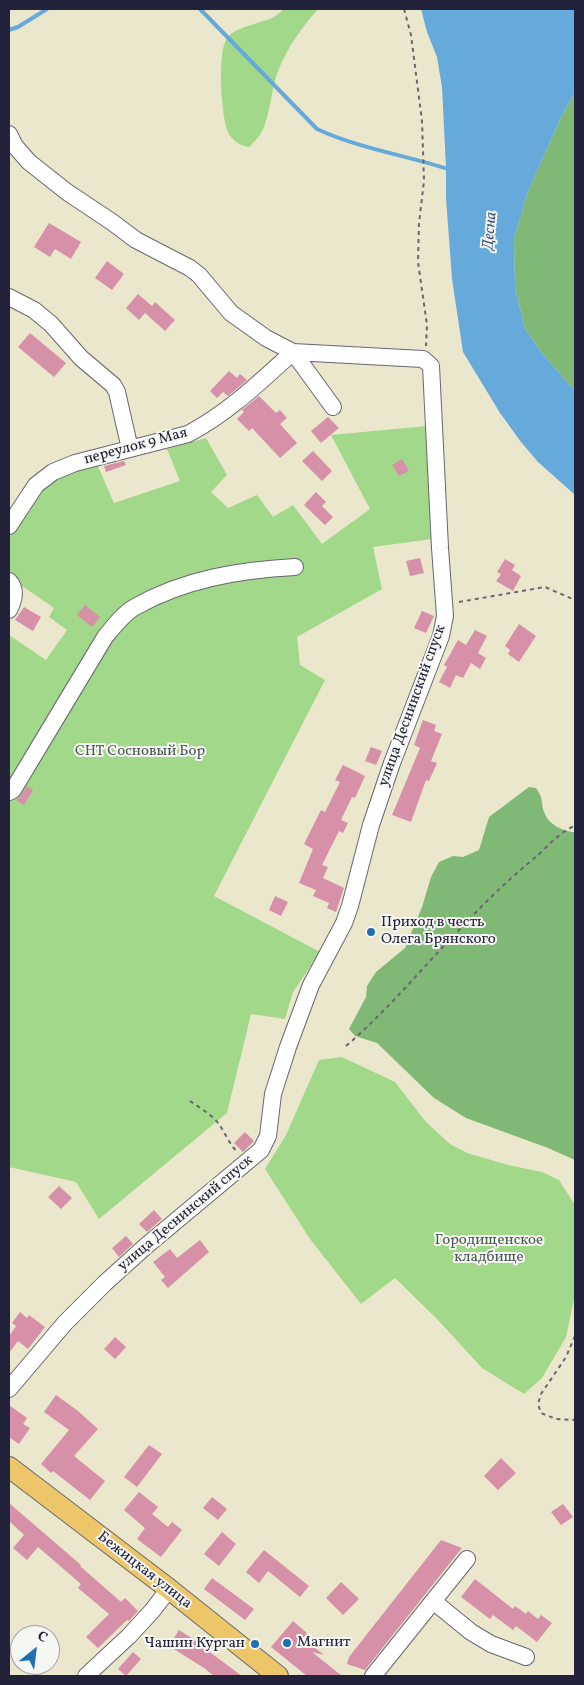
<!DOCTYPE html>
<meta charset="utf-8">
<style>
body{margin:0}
#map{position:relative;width:584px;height:1685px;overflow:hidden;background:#ebe7cd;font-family:Vollkorn,serif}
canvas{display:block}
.frame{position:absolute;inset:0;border:10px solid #22223b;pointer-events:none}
.north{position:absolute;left:10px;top:1625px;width:50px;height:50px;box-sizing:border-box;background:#f6f6f2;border:1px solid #a1a1a9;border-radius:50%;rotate:29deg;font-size:14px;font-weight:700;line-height:20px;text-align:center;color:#22223b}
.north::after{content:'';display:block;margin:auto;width:18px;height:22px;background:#1f6fb2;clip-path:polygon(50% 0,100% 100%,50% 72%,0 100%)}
</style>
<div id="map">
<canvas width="584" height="1685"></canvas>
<div class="frame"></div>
<div class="north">С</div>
</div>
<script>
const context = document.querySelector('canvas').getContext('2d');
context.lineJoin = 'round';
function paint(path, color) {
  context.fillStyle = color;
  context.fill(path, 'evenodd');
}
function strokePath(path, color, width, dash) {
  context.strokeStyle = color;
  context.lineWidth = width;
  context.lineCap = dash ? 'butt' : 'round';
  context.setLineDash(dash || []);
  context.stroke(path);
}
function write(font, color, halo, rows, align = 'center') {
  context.font = font + ' Vollkorn,serif';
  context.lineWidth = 4;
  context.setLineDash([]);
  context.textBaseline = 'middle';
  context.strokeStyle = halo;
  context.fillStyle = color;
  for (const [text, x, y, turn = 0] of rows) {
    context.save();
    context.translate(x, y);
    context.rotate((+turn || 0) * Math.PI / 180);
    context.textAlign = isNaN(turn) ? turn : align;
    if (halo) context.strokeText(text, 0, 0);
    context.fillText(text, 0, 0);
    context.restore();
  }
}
paint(new Path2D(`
 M284 9H318C302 27 287 48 278 71 270 92 271 116 260 135 257 139 253 143 249 147 241 146 232 141 228 132 221 117 217 52 227 38 234 28 260 23 272 18 276 16 280 12 284 9Z
 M427 426 432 539 373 547 382 589 297 637 300 665 325 680 214 896 320 952 293 992 285 1019 251 1014 227 1113 99 1219 76 1182 9 1167V635L46 660 67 630 49 617 54 608 19 584 9 575V531L40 491 60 476 97 464 114 503 180 481 167 449 206 438 227 475 211 492 228 508 257 495 273 517 293 505 322 544 370 509 331 435Z
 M342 1057 395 1082 426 1122 450 1144 467 1153 508 1165 542 1172 559 1180 575 1205V1295L566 1337 542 1378 524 1394 482 1368 438 1320 395 1278 361 1304 310 1239 265 1169 286 1135 319 1060Z`), '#a1d88a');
paint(new Path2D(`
 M575 92V391L542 353 525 329 515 288 514 239 527 194 561 117Z
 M529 787 536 788C545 801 540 803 545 814 549 825 565 832 575 832V1160L548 1148 466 1118 434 1098 377 1043 355 1036 349 1029 366 997 367 986 376 972 405 948 422 907 431 877 439 862 453 856 463 857 479 850 489 817Z`), '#80b876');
paint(new Path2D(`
 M421 9H575V92L561 117 527 194 514 239 515 288 525 329 542 353 575 391V495L538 462 521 442 500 413 463 352 452 279 446 198V168L442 87 437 57 427 32Z`), '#65aadb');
strokePath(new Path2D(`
 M200 9 317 129C360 149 406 155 451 170
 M9 30 18 27 47 9`), '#65aadb', 4);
paint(new Path2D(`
 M49 223 81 242 71 259 55 249 50 257 34 247Z
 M107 261 124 274 112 290 95 278Z
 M138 294 152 306 155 302 175 320 165 331 145 313 139 320 126 308Z
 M30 333 66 363 54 377 18 347Z
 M229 371 237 378 240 374 247 380 228 396 223 392 217 398 210 391Z
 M259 396 276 413 280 410 287 418 280 424 297 443 280 458 252 428 249 431 237 419 244 412 242 410Z
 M328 417 339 428 321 443 311 431Z
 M313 451 332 471 322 481 302 461Z
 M402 459 409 471 399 476 392 465Z
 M124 461 126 465 106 472 104 466Z
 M316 492 326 502 322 506 333 517 325 525 304 505Z
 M420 558 424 573 410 576 406 561Z
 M505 559 515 565 512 570 521 576 513 591 496 581 501 574 497 572Z
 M85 605 100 617 92 627 77 615Z
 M24 607 41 617 33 631 15 620Z
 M422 611 434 616 426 633 414 628Z
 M519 624 536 636 519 662 508 654 510 650 505 646Z
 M475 630 487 636 478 653 486 658 480 669 471 663 463 678 456 675 450 688 439 682 447 667 444 665 458 640 466 645Z
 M423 720 436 725 434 731 442 734 431 761 437 763 429 781 426 780 411 822 392 815 420 748 414 745Z
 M371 747 382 751 376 765 365 761Z
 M343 765 365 776 355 798 352 797 341 820 348 823 343 833 339 831 322 865 328 867 323 878 344 888 336 912 327 908 329 903 313 896 316 890 299 883 313 849 304 844 321 810 325 812 340 782 335 780Z
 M27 786 33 790 24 805 16 800 21 796Z
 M275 896 288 902 281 916 269 910Z
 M245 1132 254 1141 243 1152 234 1143Z
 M59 1186 72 1198 61 1209 48 1197Z
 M154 1210 162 1219 147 1232 139 1224Z
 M126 1236 133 1244 119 1257 112 1248Z
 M200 1240 209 1252 168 1288 161 1280 165 1277 153 1262 170 1249 177 1258Z
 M20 1312 27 1318 29 1315 45 1327 28 1349 18 1341 9 1353V1336L16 1326 12 1323Z
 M115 1337 126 1347 115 1359 104 1349Z
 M56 1395 78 1411 98 1429 74 1456 105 1481 90 1500 53 1471 51 1473 41 1464 69 1430 44 1412Z
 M9 1405 27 1418 23 1424 30 1428 19 1444 9 1437Z
 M149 1445 162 1454 137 1487 124 1477Z
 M501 1458 516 1473 498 1490 484 1476Z
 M139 1492 158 1507 152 1514 168 1527 172 1522 182 1530 161 1557 137 1539 145 1528 124 1510Z
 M212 1497 227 1509 218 1520 203 1508Z
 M9 1503 81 1565 80 1566 121 1602 125 1598 138 1611 129 1621 127 1620 98 1648 86 1637 109 1614 78 1588 81 1584 38 1547 27 1560 13 1548 24 1535 9 1521Z
 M563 1504 573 1517 561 1525 551 1512Z
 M222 1532 236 1544 219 1566 204 1554Z
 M441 1540 462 1548 365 1670 347 1664 349 1657Z
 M264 1550 309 1586 300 1597 268 1571 259 1583 246 1572Z
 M212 1578 254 1609 245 1620 204 1589Z
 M475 1579 513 1609 515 1606 526 1614 528 1611 538 1619 541 1615 552 1623 537 1642 516 1626 513 1630 493 1615 490 1619 461 1597Z
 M341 1582 359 1599 343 1615 326 1598Z
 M293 1621 307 1633 303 1638 324 1655 312 1652 342 1676H307L271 1647Z
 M179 1630 201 1644 200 1645 242 1676H214L204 1668 169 1646Z
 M133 1652 141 1659 126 1676 118 1669Z`), '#d690a8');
const minor = new Path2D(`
 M9 134 15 146 29 162 67 192 112 222 136 240 190 268 199 275 231 313 266 338 293 352 423 359 431 366 440 548 445 616 441 636 392 763 371 825 350 906 344 923 311 985 288 1047 273 1094 268 1136 261 1150 146 1246 105 1283 65 1323 9 1389
 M9 297 34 310 51 324 81 358 113 385 117 392 130 449
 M293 352 333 407
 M9 526 36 485 53 472 75 463 188 434C228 413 260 382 293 352
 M9 581C17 590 14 600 9 610
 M9 792 13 790 105 637C114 626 123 614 135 607 184 579 240 570 295 567
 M433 1601 471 1632 491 1644 526 1657
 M86 1676 129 1636 152 1611 169 1589
 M373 1676 467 1559`);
const major = new Path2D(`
 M9 1467 169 1589 278 1676`);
strokePath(minor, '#68676e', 18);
strokePath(major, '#68676e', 22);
strokePath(new Path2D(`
 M404 9 411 35 422 121 424 181 419 223 418 262 427 325 426 346
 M459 602 545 587 575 600
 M346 1046C388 1010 421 969 460 929 484 903 509 879 537 856 548 846 562 830 575 826
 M190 1101C200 1108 211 1114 219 1124 225 1133 229 1143 237 1152
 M575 1336 566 1357 541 1394 538 1404 541 1413 556 1419 575 1420`), '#68676e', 2, [4, 4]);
strokePath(minor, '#fff', 16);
strokePath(major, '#ecc669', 20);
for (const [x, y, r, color] of [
 [371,932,5,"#1f6fb2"],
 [287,1643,5,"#1f6fb2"],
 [255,1644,5,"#1f6fb2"]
]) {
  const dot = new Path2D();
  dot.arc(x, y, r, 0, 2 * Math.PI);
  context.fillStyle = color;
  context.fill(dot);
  strokePath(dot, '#f6f6f2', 2);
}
write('15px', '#22223b', '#f6f6f2', [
 ["переулок 9 Мая",136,447,-15],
 ["улица Деснинский спуск",413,706,-70],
 ["улица Деснинский спуск",186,1214,-40],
 ["Бежицкая улица",144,1571,38]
]);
write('15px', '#485953', '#f6f6f2', [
 ["СНТ Сосновый Бор",140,752],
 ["Городищенское",489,1241],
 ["кладбище",489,1258]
]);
write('15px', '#22223b', '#f6f6f2', [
 ["Приход в честь",381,923],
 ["Олега Брянского",381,940],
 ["Магнит",297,1643],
 ["Чашин Курган",245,1644,"right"]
], 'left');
write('italic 16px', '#3d587b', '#f6f6f2', [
 ["Десна",491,231,-85]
]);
</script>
